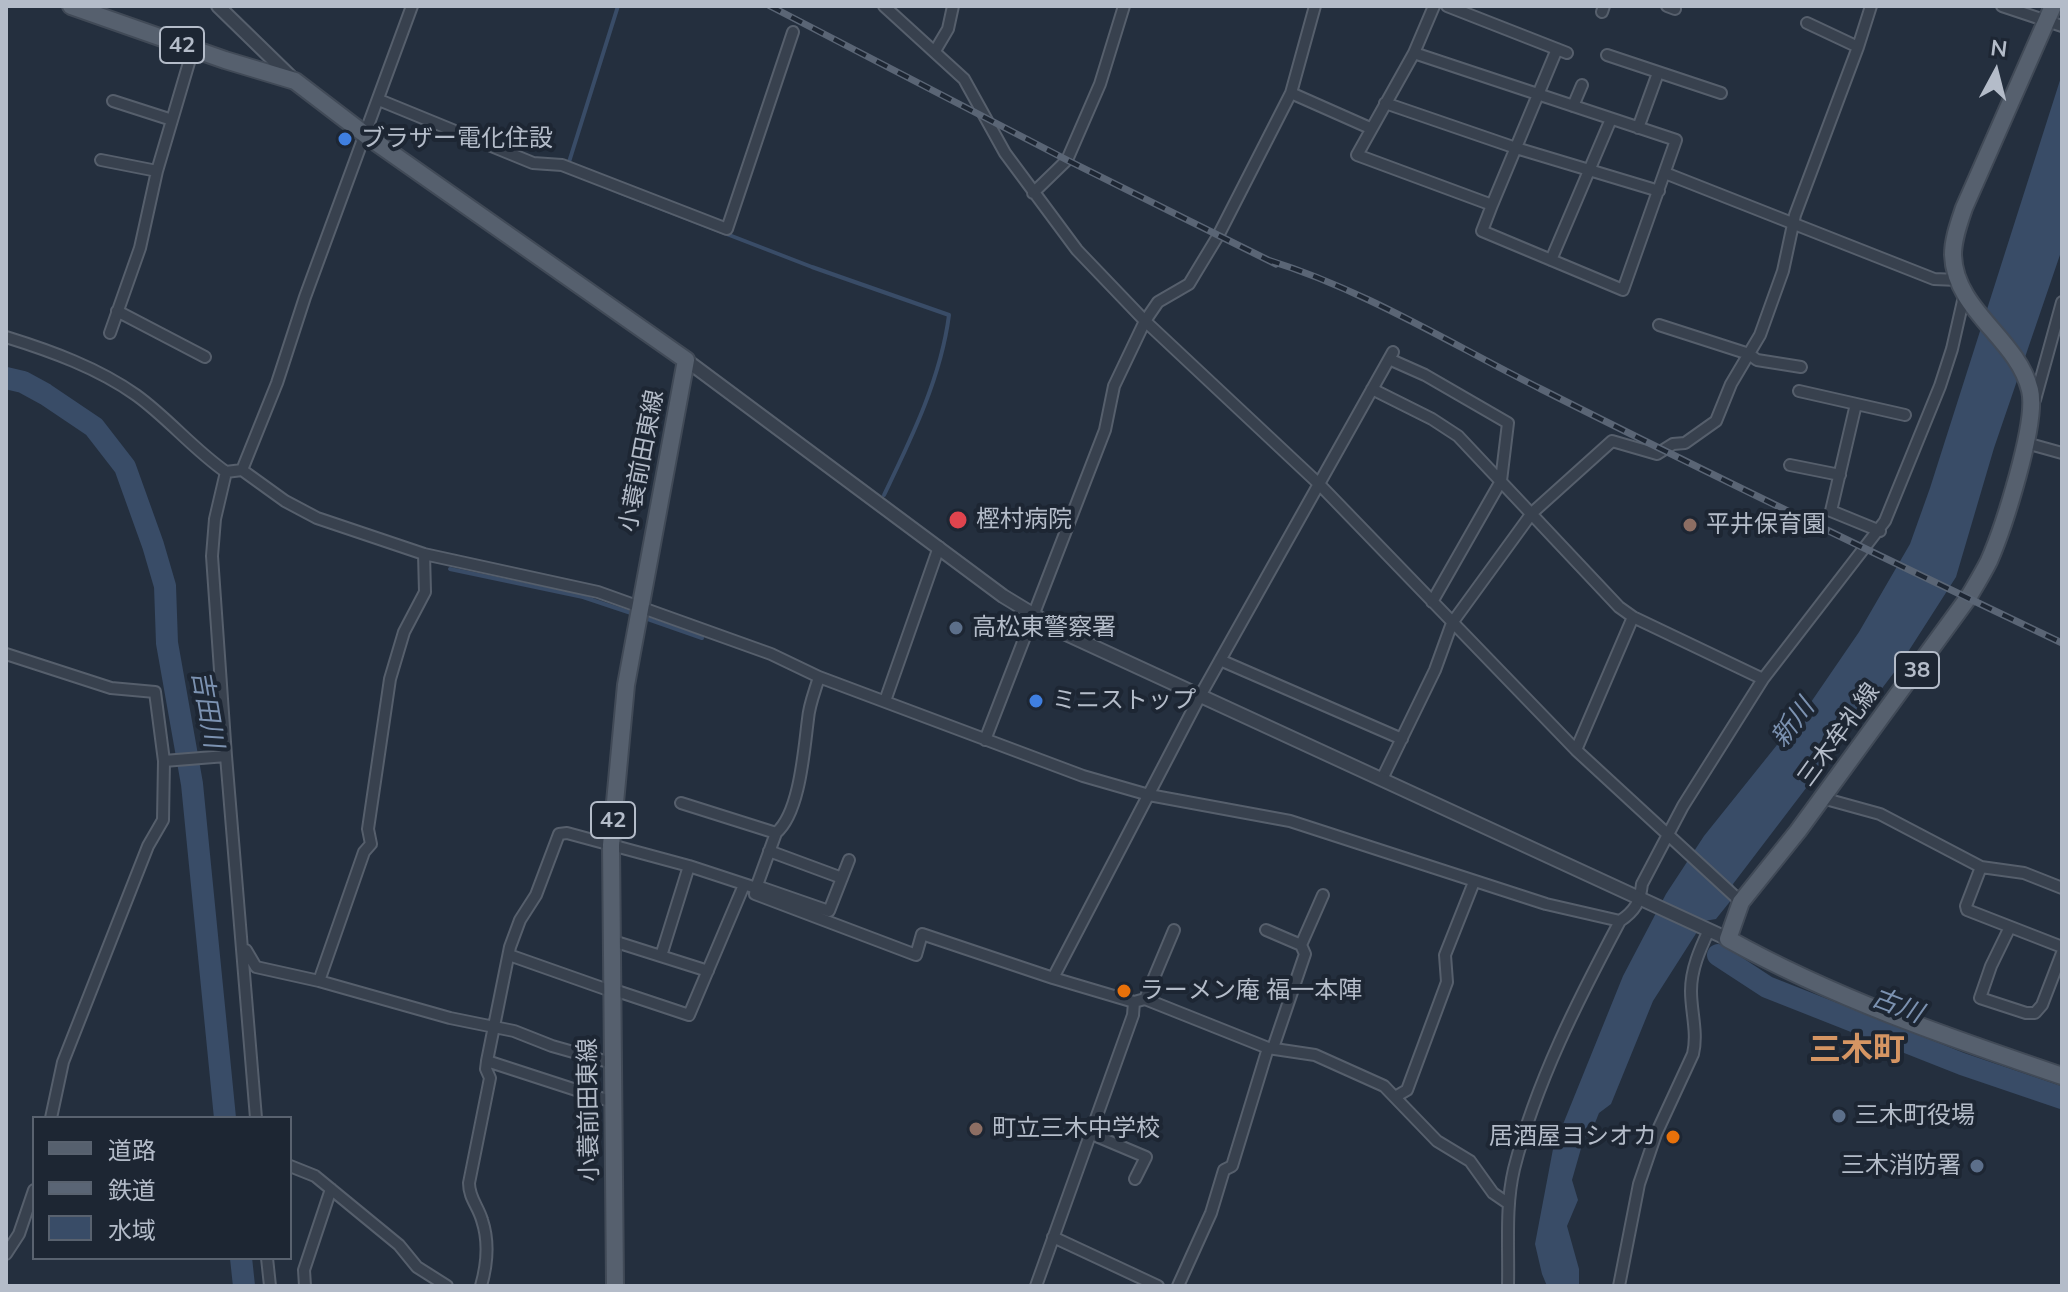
<!DOCTYPE html>
<meta charset="utf-8">
<style>
body{margin:0}
#map{position:relative;width:2068px;height:1292px;overflow:hidden;background:#242f3e;font-family:Mulish,"Noto Sans JP",sans-serif}
canvas{display:block}
.frame{position:absolute;inset:0;border:8px solid #b4bcc9;pointer-events:none}
.legend{position:absolute;left:32px;top:1116px;width:260px;height:144px;box-sizing:border-box;background:#1d2633;border:2px solid #59626f;margin:0;padding:10px 14px;list-style:none;font-size:24px;color:#b4bcc9}
.legend li{display:flex;align-items:center;gap:16px;height:40px}
.legend b{width:40px;border:2px solid #59626f}
.north{position:absolute;left:1956px;top:32px;width:80px;height:80px;-webkit-text-stroke:6px #1d2633;paint-order:stroke;rotate:7deg;font-size:22px;font-weight:700;line-height:32px;text-align:center;color:#b4bcc9}
.north::after{content:'';display:block;margin:auto;width:28px;height:36px;background:#b4bcc9;clip-path:polygon(50% 0,100% 100%,50% 72%,0 100%)}
</style>
<div id="map">
<canvas width="2068" height="1292"></canvas>
<div class="frame"></div>
<ul class="legend">
<li><b style="height:10px;background:#56606e"></b>道路</li>
<li><b style="height:10px;background:#5a6575"></b>鉄道</li>
<li><b style="height:22px;background:#394c67"></b>水域</li>
</ul>
<div class="north">N</div>
</div>
<script>
const context = document.querySelector('canvas').getContext('2d');
context.lineJoin = 'round';
function paint(path, color) {
  context.fillStyle = color;
  context.fill(path, 'evenodd');
}
function strokePath(path, color, width, dash) {
  context.strokeStyle = color;
  context.lineWidth = width;
  context.lineCap = dash ? 'butt' : 'round';
  context.setLineDash(dash || []);
  context.stroke(path);
}
function write(font, color, halo, rows, align = 'center') {
  context.font = font + ' Mulish,"Noto Sans JP",sans-serif';
  context.lineWidth = 8;
  context.setLineDash([]);
  context.textBaseline = 'middle';
  context.strokeStyle = halo;
  context.fillStyle = color;
  for (const [text, x, y, turn = 0] of rows) {
    context.save();
    context.translate(x, y);
    context.rotate((+turn || 0) * Math.PI / 180);
    context.textAlign = isNaN(turn) ? turn : align;
    if (halo) context.strokeText(text, 0, 0);
    context.fillText(text, 0, 0);
    context.restore();
  }
}
paint(new Path2D(`
 M2062 74V249L1994 448 1956 577 1899 666 1733 884 1736 894 1716 919 1704 921 1653 1001 1611 1104 1599 1113 1593 1128 1584 1138 1572 1180 1578 1200 1567 1226 1579 1269V1286H1547L1542 1274 1535 1244 1553 1149 1623 976 1666 894 1704 836 1809 705 1859 632 1910 544 1930 488Z`), '#394c67');
strokePath(new Path2D(`
 M569 162 618 6
 M618 192 812 267 949 315C941 378 911 439 884 495
 M450 569 583 597 634 614
 M642 617 702 638`), '#394c67', 4);
strokePath(new Path2D(`
 M6 378 23 382 45 394 94 427 125 467 153 545 165 586 167 643 192 784 225 1118
 M1718 955 1767 987 1962 1064 2062 1098
 M241 1258 244 1286`), '#394c67', 22);
const minor = new Path2D(`
 M884 6 964 79 1005 153 1077 250 1145 321 1319 484 1576 750 1741 902
 M1447 6 1567 53
 M1667 6 1675 9
 M2002 6 2062 26
 M1602 12 1604 6
 M1807 23 1858 47
 M935 51 948 29 953 6
 M1414 53 1676 140 1623 290 1482 231 1492 205 1357 155Z
 M1414 53 1434 6
 M1607 55 1721 93
 M1291 93 1370 128
 M379 100 533 163 562 165 727 229 793 32
 M113 101 172 120
 M1385 103 1516 148 1659 191
 M1573 106 1582 85
 M1638 128 1658 73
 M101 160 157 171
 M1665 173 1934 279 1958 280
 M1033 193 1067 160 1100 84 1124 6
 M1492 205 1557 49
 M1551 260 1611 119
 M117 311 205 357
 M1659 325 1749 354 1757 360 1801 367
 M110 333 140 248 157 171 193 49
 M6 337C51 351 98 368 136 395 168 418 193 449 226 472
 M1389 359 1425 375 1508 423 1501 481 1432 602
 M1372 389 1432 419 1458 436 1619 607 1633 617 1763 679
 M1799 391 1905 415
 M2035 400 2062 302
 M1856 404 1831 511 1880 531
 M2026 443 2062 453
 M1790 465 1840 475
 M242 470 285 501 317 518 424 554 598 592 771 654 819 677 1083 776 1149 795 1290 821 1546 904 1620 921C1635 911 1640 902 1642 884L1683 806 1763 679 1885 521 1940 386 1952 349 1965 292
 M6 654 111 688 155 692 164 761 163 820 148 846 63 1062 51 1118
 M1220 660 1402 739
 M885 701 939 547
 M985 740 1105 430 1114 386 1145 321 1158 302 1189 284 1195 274 1218 236 1291 93 1315 6
 M1576 750 1633 617
 M164 761 226 756
 M1382 779 1435 670 1452 623 1532 513 1612 441 1657 454 1673 444 1685 443 1716 421 1731 384 1760 335 1783 271 1795 215 1858 47 1871 6
 M1822 798 1880 814 1981 867 2024 873 2062 888
 M681 803 776 833 756 888
 M776 833C800 813 804 749 808 719 809 705 815 691 819 677
 M769 851 842 878
 M1981 867 1966 906 1967 910 2062 947
 M757 886 829 911 849 860
 M2010 927 1991 966 1980 998 2026 1013H2035L2042 1005 2062 953
 M1266 930 1301 945
 M610 940 708 971
 M246 950 256 967 319 981 450 1018 514 1031 552 1046 612 1063
 M509 955 611 991
 M661 956 689 866
 M319 981 364 852 371 844 368 829 390 679 404 632 425 592 424 554
 M611 989 689 1015 744 885
 M1145 999 1174 930
 M1134 1002 1145 999 1268 1048 1315 1055 1384 1086 1437 1141 1470 1161 1493 1193 1509 1204
 M1273 1048 1305 954 1301 945 1323 895
 M487 1061 613 1102
 M1395 1097 1407 1090 1447 982 1445 955 1474 882
 M256 1118 226 756 212 556 215 519 226 472 242 470 277 383 305 297 412 6
 M1089 1133 1146 1157 1135 1179
 M290 1166 315 1176 399 1245 417 1267 447 1286
 M1053 1237 1158 1286
 M6 1254 19 1234 34 1190
 M267 1258 270 1286
 M305 1286 304 1270 331 1189
 M481 1286C487 1265 489 1241 482 1220 478 1206 469 1198 469 1183L490 1078 486 1069 487 1061 510 947 520 920 536 895 559 834 567 833 689 866 756 888 755 894 916 955 922 934 1053 978
 M1036 1286 1133 1015 1134 1002 1053 978 1200 696 1393 352
 M1178 1286 1211 1213 1224 1170 1232 1166 1268 1048
 M1508 1286C1509 1248 1505 1207 1514 1169 1536 1082 1578 1000 1620 921
 M1619 1286 1639 1184 1656 1134 1693 1054C1698 1033 1691 1012 1691 991 1691 969 1700 949 1709 930`);
const tertiary = new Path2D(`
 M218 6 293 79
 M686 360 1003 596 1064 633 1728 939`);
const primary = new Path2D(`
 M71 6 225 60 295 81 367 136 686 360 626 685 611 845 615 1286
 M2053 6 1964 208C1959 223 1953 239 1953 255 1955 311 2017 338 2030 390 2038 422 2003 529 1989 561 1983 573 1975 586 1968 598L1798 831 1741 902 1728 939C1836 999 1945 1036 2062 1076`);
strokePath(minor, '#565f6c', 14);
strokePath(tertiary, '#565f6c', 16);
strokePath(primary, '#414a57', 20);
strokePath(minor, '#38414e', 10);
strokePath(tertiary, '#38414e', 12);
strokePath(primary, '#56606e', 16);
const rail = new Path2D(`
 M770 6 1067 160 1276 264
 M1268 260C1365 290 1451 344 1541 389 1713 476 1888 560 2062 643`);
strokePath(rail, '#5a6575', 7);
strokePath(rail, '#1d2633', 4, [12]);
for (const [x, y, r, color] of [
 [345,139,8,"#3f7fe0"],
 [958,520,10,"#e0444e"],
 [1690,525,8,"#8d6e63"],
 [956,628,8,"#5c6f8a"],
 [1036,701,8,"#3f7fe0"],
 [1124,991,8,"#e8710a"],
 [1839,1116,8,"#5c6f8a"],
 [976,1129,8,"#8d6e63"],
 [1673,1137,8,"#e8710a"],
 [1977,1166,8,"#5c6f8a"]
]) {
  const dot = new Path2D();
  dot.arc(x, y, r, 0, 2 * Math.PI);
  context.fillStyle = color;
  context.fill(dot);
  strokePath(dot, '#1d2633', 3);
}
for (const [x, y, w] of [
 [182,45,44],
 [1917,670,44],
 [613,820,44]
]) {
  const box = new Path2D();
  box.roundRect(x - w / 2, y - 18, w, 36, 6);
  context.fillStyle = '#1d2633';
  context.fill(box);
  strokePath(box, '#b4bcc9', 2);
}
write('bold 22px', '#b4bcc9', null, [
 ["42",182,45],
 ["38",1917,670],
 ["42",613,820]
]);
write('24px', '#b4bcc9', '#1d2633', [
 ["ブラザー電化住設",361,139],
 ["樫村病院",976,520],
 ["平井保育園",1706,525],
 ["高松東警察署",972,628],
 ["ミニストップ",1052,701],
 ["ラーメン庵 福一本陣",1140,991],
 ["三木町役場",1855,1116],
 ["町立三木中学校",992,1129],
 ["居酒屋ヨシオカ",1657,1137,"right"],
 ["三木消防署",1961,1166,"right"]
], 'left');
write('24px', '#b4bcc9', '#1d2633', [
 ["小蓑前田東線",642,461,-79],
 ["三木牟礼線",1839,735,-54],
 ["小蓑前田東線",589,1110,-91]
]);
write('italic 26px', '#7c92b1', '#1d2633', [
 ["吉田川",207,709,80],
 ["新川",1793,723,-53],
 ["古川",1897,1006,21]
]);
write('bold 32px', '#d59563', '#1d2633', [
 ["三木町",1857,1050]
]);
</script>
